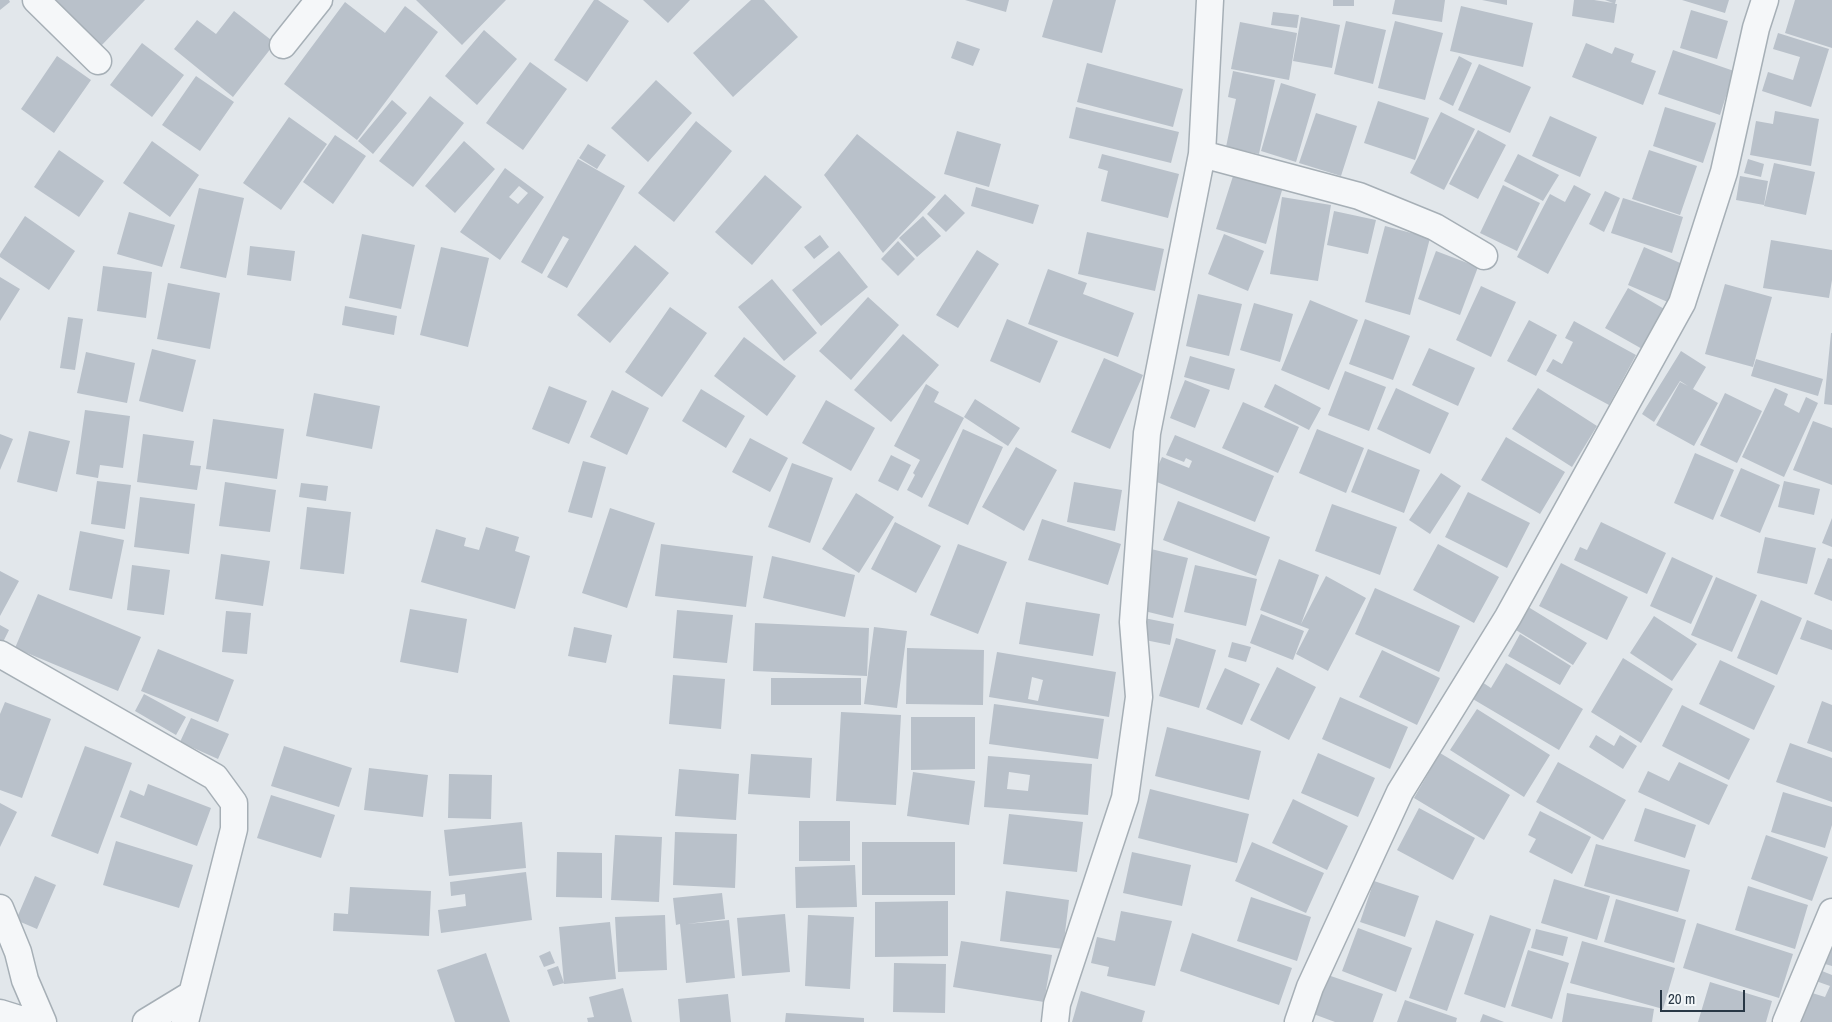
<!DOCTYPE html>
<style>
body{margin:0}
#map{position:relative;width:1832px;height:1022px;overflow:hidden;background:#e2e7eb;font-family:"Archivo Narrow",sans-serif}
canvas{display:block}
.scale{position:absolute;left:1660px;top:990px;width:85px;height:22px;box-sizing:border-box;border:2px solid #283745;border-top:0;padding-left:6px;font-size:15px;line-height:18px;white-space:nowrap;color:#283745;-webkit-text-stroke:4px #f2f6f8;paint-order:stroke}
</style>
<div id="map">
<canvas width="1832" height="1022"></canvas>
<div class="scale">20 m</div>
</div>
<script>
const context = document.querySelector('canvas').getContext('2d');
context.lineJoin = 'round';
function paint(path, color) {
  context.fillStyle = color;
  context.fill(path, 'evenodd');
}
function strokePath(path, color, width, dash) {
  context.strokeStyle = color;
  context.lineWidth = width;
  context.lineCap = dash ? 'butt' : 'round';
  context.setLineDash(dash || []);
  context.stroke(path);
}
paint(new Path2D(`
 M0 0H9L10 2 0 10Z
 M54 0H145L101 46Z
 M416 0H506L462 45Z
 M594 0H598L629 21 587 82 554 60Z
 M643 0H690L668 23Z
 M751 0H764L798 37 733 97 693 53Z
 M965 0H1009L1006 12Z
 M1053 0H1116L1102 53 1042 37Z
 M1333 0H1354V6H1333Z
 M1395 0H1445L1442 22 1392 14Z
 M1482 0H1507V5Z
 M1574 0H1594L1613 3 1605 0H1616L1615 4H1617L1614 23 1572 16Z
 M1682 0H1729L1725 13Z
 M1795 0H1832V48L1785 33Z
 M345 2 385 33 405 6 438 32 357 140 284 84Z
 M1461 6 1533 23 1523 67 1450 51Z
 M1691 10 1728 21 1717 59 1680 48Z
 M234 11 275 43 233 97 174 49 197 20 216 34Z
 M1273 12 1299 15 1297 28 1271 25Z
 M1301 17 1340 25 1332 68 1293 61Z
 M1346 21 1386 30 1373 84 1334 74Z
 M1395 21 1443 33 1425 100 1378 88Z
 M1240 22 1297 33 1289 80 1231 69Z
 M484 30 517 59 477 105 445 76Z
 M1778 33 1829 49 1811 107 1762 91 1768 72 1793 80 1800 57 1773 49Z
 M957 41 980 49 973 66 951 58Z
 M142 43 184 75 152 117 110 85Z
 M1586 43 1612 54 1615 47 1634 54 1631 62 1656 71 1643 105 1572 77Z
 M1673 50 1734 71 1720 115 1658 94Z
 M57 56 91 80 54 133 21 109Z
 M1459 56 1472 63 1453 106 1439 99Z
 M530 62 567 89 523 150 486 123Z
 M1087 63 1183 89 1173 127 1077 102Z
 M1479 64 1531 87 1510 133 1458 110Z
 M1233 71 1275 80 1259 154 1226 147 1236 99 1228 97Z
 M196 76 234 102 200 151 162 125Z
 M656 80 692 113 648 162 611 128Z
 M1281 83 1316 94 1296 162 1261 151Z
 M430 96 464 123 413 187 379 161Z
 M392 100 407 113 373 154 358 141Z
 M1378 101 1429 118 1415 160 1364 143Z
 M1076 107 1179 132 1171 163 1069 138Z
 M1665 107 1716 123 1703 163 1653 146Z
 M1775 111 1819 119 1811 166 1750 155 1756 121 1773 124Z
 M1441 112 1475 129 1444 190 1410 173Z
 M1316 113 1357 126 1341 176 1299 163Z
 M1550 116 1597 137 1580 177 1532 156Z
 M289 117 327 144 281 210 243 183Z
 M696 121 732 151 674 222 638 193Z
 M1478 130 1506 145 1478 199 1449 184Z
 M957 131 1001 144 989 187 944 174Z
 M857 134 936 197 883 253 824 175Z
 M335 135 366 156 333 204 303 182Z
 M152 141 199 175 170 217 123 183Z
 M464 141 495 169 455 213 425 186Z
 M588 144 606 155 597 169 579 158Z
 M59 150 104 181 79 217 34 187Z
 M1649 150 1697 166 1680 215 1632 199Z
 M1102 154 1179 174 1168 218 1101 201 1108 171 1098 168Z
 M1518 154 1559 175 1543 201 1504 181Z
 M578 159 625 186 567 288 547 277 569 239 563 236 542 274 521 262Z
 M1748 159 1764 164 1761 177 1744 173Z
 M1774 163 1815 172 1806 215 1764 206Z
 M505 168 544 197 500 260 460 232ZM519 186 528 193 518 204 509 197Z
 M1234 173 1283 187 1266 244 1216 229Z
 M765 175 802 207 752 265 715 232Z
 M1740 176 1768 181 1764 205 1736 200Z
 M1503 185 1540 203 1517 251 1480 233Z
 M1574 185 1591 194 1548 274 1517 257 1550 194 1565 202Z
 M976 187 1039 205 1033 224 971 206Z
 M199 188 244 198 226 278 180 268Z
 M1605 191 1620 198 1604 232 1589 224Z
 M945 194 965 213 946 232 927 214Z
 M1282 197 1331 205 1318 281 1270 274Z
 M1623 198 1683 217 1672 253 1611 233Z
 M1334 211 1376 220 1368 254 1327 245Z
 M129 212 175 225 162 267 117 254Z
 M25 216 75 251 49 290 0 257V254Z
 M923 216 941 236 917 257 899 238Z
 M1385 226 1430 238 1410 315 1365 302Z
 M1087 232 1164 249 1155 291 1078 274Z
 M362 234 415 245 401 309 349 298Z
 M1224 234 1264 251 1248 291 1208 274Z
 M820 235 829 247 814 259 804 247Z
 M1771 240 1832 250V280L1829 298 1763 288Z
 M898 241 915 259 898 276 881 259Z
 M635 245 669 273 610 343 577 315Z
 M250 246 295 251 291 281 247 275Z
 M441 247 489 258 468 347 420 335Z
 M1644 247 1687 266 1670 303 1628 285Z
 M977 250 999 264 958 328 936 315Z
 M839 251 868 287 821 326 792 290Z
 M1436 251 1478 267 1460 315 1418 299Z
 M103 266 152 272 146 318 97 311Z
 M1048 269 1087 283 1083 294 1134 313 1118 357 1028 324Z
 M0 277 20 289 0 321Z
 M772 279 817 333 784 361 738 307Z
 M168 283 220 293 210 349 157 339Z
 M1725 284 1772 297 1753 367 1705 354Z
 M1481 286 1516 302 1491 357 1456 340Z
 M1628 288 1666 310 1644 350 1605 328Z
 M1198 294 1242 304 1229 356 1186 346Z
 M868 297 899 325 851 380 819 351Z
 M1310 300 1358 320 1329 390 1281 370Z
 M1254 303 1293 314 1280 362 1240 350Z
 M345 306 397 316 394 335 342 325Z
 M670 307 707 333 662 397 625 372Z
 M68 317 83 319 75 370 60 368Z
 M1007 319 1058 341 1040 383 990 361Z
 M1365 319 1410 336 1393 380 1349 364Z
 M1529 320 1557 335 1536 376 1507 361Z
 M1574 321 1636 355 1609 405 1546 371 1553 359 1562 364 1573 342 1565 338Z
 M1831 333H1832V405L1824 404Z
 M903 334 939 365 891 422 854 390Z
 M744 337 796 376 767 416 714 376Z
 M1429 348 1475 368 1458 406 1412 385Z
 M152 349 196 360 183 412 139 401Z
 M1681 351 1706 367 1693 389 1718 403 1694 446 1656 425 1680 382 1688 386 1680 381 1654 422 1642 414Z
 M86 352 135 363 127 403 77 393Z
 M1190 356 1235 369 1229 390 1184 377Z
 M1104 358 1143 375 1110 449 1071 432Z
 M1756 359 1823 379 1818 396 1751 376Z
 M1345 371 1386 387 1369 431 1328 415Z
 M1185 380 1210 390 1195 428 1170 418Z
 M926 384 939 392 934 402 964 418 922 498 907 490 915 475 913 473 920 460 894 446Z
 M1275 384 1321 408 1309 430 1264 407Z
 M549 386 587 401 569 444 532 429Z
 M1396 388 1449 413 1430 454 1377 429Z
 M1538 388 1597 426 1572 467 1512 429Z
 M1775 388 1788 394 1784 405 1799 413 1806 397 1818 403 1784 477 1742 457Z
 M701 389 745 416 726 448 682 421Z
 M612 390 649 408 627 455 590 437Z
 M314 393 380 406 372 449 306 436Z
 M1725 393 1762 411 1737 463 1700 445Z
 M975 399 1020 428 1008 446 964 417Z
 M826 400 875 428 851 471 802 443Z
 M1243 402 1299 427 1278 473 1222 448Z
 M85 410 130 416 123 468 100 465 98 478 76 474Z
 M213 419 284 429 277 479 206 469Z
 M1813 421 1832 428V485L1793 470Z
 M963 429 1003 447 968 525 928 506Z
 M1317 429 1364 448 1346 493 1299 473Z
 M29 431 70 441 57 492 17 482Z
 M0 434 13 439 0 470Z
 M143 434 194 441 190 465 201 466 197 490 137 482Z
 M1175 435 1274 476 1255 522 1152 480 1162 457 1189 468 1192 461 1186 458 1184 462 1166 455Z
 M1506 437 1565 472 1540 514 1481 480Z
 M750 438 788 458 770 492 732 472Z
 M1016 447 1057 470 1024 531 982 507Z
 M1368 449 1420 470 1404 513 1351 492Z
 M1695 453 1734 470 1713 520 1674 503Z
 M891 455 911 465 898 491 878 481Z
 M583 461 606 467 592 518 568 512Z
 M792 463 833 478 810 543 768 527Z
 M1741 468 1780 485 1760 533 1720 516Z
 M1441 473 1461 486 1430 534 1409 520Z
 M97 481 131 485 125 529 91 524Z
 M1784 481 1820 489 1814 515 1778 507Z
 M225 482 276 490 270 532 219 526Z
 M1074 482 1122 490 1115 531 1067 522Z
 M301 483 328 486 326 501 299 497Z
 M1468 492 1530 523 1507 568 1445 537Z
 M856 493 894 517 859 573 822 549Z
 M140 497 195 504 189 554 134 547Z
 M1178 501 1270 537 1256 576 1163 540Z
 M1332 504 1397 527 1380 575 1315 551Z
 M307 507 351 512 344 574 300 569Z
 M610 508 655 523 627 608 582 593Z
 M1832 518V547L1822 543Z
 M1042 519 1121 544 1108 585 1028 560Z
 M895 522 941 546 916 593 871 569Z
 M1601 522 1666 553 1647 594 1574 560 1580 547 1587 550Z
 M486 527 519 537 515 551 530 556 515 609 421 582 436 529 466 538 464 546 479 550Z
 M80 531 124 540 112 599 69 590Z
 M1765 537 1816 548 1807 584 1757 573Z
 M661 544 753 556 746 607 655 596Z
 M958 544 1007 562 978 634 930 615Z
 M1438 544 1499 577 1474 623 1413 590Z
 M1151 549 1188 558 1173 618 1136 609Z
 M221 554 270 561 263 606 215 599Z
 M772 556 855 575 845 617 763 598Z
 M1672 557 1713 576 1691 624 1650 606Z
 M1828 558 1832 559V601L1814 594Z
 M1279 559 1319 575 1301 624 1326 576 1366 598 1328 671 1296 654 1309 629 1260 610Z
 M1561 563 1628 597 1607 640 1539 606Z
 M132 565 170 570 164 615 127 610Z
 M1195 565 1257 579 1246 626 1184 612Z
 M0 571 19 581 0 616Z
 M1716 577 1757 595 1732 652 1691 635Z
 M1375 588 1460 626 1439 672 1355 634Z
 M38 594 141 637 118 691 15 648Z
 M1761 600 1802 618 1777 675 1737 658Z
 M1026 602 1100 614 1093 656 1019 644Z
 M1525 605 1587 643 1573 665 1511 627Z
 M410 609 467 619 458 673 400 662Z
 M677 610 733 615 727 663 673 658Z
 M226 611 251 613 247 654 222 652Z
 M1261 614 1304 631 1293 660 1250 643Z
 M1654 616 1697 644 1672 681 1630 653Z
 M1144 618 1174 624 1170 645 1140 639Z
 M1807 620 1832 630V650L1800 639Z
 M755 623 869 628 867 676 753 671Z
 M0 625 9 630 3 642 0 640Z
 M574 627 612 635 606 663 568 656Z
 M874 627 907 631 897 708 864 704Z
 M1520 634 1571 666 1560 685 1508 656Z
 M1176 638 1216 650 1199 708 1159 696Z
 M1232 642 1251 647 1246 662 1228 657Z
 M907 648 984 650 983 705 906 704Z
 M158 649 234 680 218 722 141 691Z
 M1382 650 1440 678 1417 725 1359 697Z
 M997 652 1116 672 1109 717 989 697ZM1032 677 1043 680 1038 701 1028 699Z
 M1623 658 1673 689 1641 743 1591 712Z
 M1720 660 1775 686 1754 730 1699 704Z
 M1506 663 1583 709 1559 750 1466 695 1476 678 1491 688Z
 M1277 667 1316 687 1289 740 1250 720Z
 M1225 668 1260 684 1242 725 1206 709Z
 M673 675 725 679 721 729 669 724Z
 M771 678H861V705H771Z
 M144 694 186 717 176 735 135 711Z
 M1340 697 1408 727 1390 769 1322 739Z
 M1822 701 1832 705V752L1807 743Z
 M5 702 51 719 22 798 0 790V714Z
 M994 704 1104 719 1098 759 989 744Z
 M1682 705 1750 739 1729 780 1662 746Z
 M1477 709 1550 755 1524 797 1450 750Z
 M841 712 901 715 896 805 836 801Z
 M911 717H975V769L911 770Z
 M191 718 229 734 218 759 180 742Z
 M1167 727 1261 751 1249 800 1155 776Z
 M1596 735 1614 746 1620 735 1637 746 1623 769 1589 747Z
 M1790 743 1832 758V802L1776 782Z
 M85 746 132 763 98 854 51 836Z
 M284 746 352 768 339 807 271 786Z
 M1318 753 1375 778 1358 817 1301 793Z
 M1440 753 1510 795 1484 840 1414 798Z
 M751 754 812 758 810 798 748 794Z
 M988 756 1092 764 1088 815 984 807ZM1009 772 1030 775 1028 791 1007 789Z
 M1558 762 1626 800 1603 840 1536 802Z
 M1679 762 1728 785 1709 825 1638 792 1648 771 1669 781Z
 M369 768 428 775 423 817 364 810Z
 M679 769 739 774 736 820 675 816Z
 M913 772 975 781 969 825 907 816Z
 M449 774 492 775 491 819 448 818Z
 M148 784 211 808 197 846 120 817 130 790 144 796Z
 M1150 789 1249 814 1237 863 1138 838Z
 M1783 792 1832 807V825L1825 848 1771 832Z
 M271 795 335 815 321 858 257 838Z
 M1293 799 1348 826 1327 870 1272 843Z
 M0 803 17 812 0 847Z
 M1419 808 1475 838 1453 880 1397 850Z
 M1645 808 1696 825 1685 858 1634 841Z
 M1540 811 1591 837 1572 874 1529 852 1536 839 1528 835Z
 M1009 814 1083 822 1077 872 1003 864Z
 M799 821H850V861H799Z
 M522 822 526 868 449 876 444 830Z
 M675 832 737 834 735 888 673 885Z
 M615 835 662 837 659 902 611 900Z
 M1766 835 1828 857 1812 901 1751 879Z
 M116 841 193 865 179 908 103 885Z
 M862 842H955V895H862Z
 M1252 842 1324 873 1306 913 1235 881Z
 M1596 844 1690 870 1678 912 1584 886Z
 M557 852 602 853V898L556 897Z
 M1132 852 1191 865 1182 906 1123 893Z
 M855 865 857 907 796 908 795 867Z
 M526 872 532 920 441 933 438 910 466 906 465 894 451 896 450 882Z
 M35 876 56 885 37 929 16 920Z
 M1554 879 1610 896 1597 940 1541 923Z
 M1374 881 1419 896 1405 937 1360 922Z
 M1748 886 1808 905 1795 949 1735 930Z
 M350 887 431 891 429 936 333 931 334 913 348 914Z
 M1006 891 1069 900 1063 949 1000 941Z
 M722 893 725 919 687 924 729 920 735 978 686 983 680 924 676 925 673 898Z
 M1251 897 1311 917 1297 961 1237 941Z
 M1616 899 1686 920 1674 963 1604 942Z
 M948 901V956L875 957V902Z
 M1121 911 1172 921 1155 986 1107 976 1109 967 1091 963 1097 937 1115 941Z
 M785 914 790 972 742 976 737 918Z
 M665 915 667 970 618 972 615 917Z
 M808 915 854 917 850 989 805 986Z
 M1490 915 1531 929 1505 1008 1464 994Z
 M1436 920 1474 934 1447 1011 1409 998Z
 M610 922 616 979 564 984 559 927Z
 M1697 923 1793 954 1779 998 1683 968Z
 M1358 928 1412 948 1396 992 1342 971Z
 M1536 929 1568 937 1563 956 1531 948Z
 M1192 933 1292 968 1279 1005 1180 971Z
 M961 941 1052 955 1044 1002 953 987Z
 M1582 941 1675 968 1663 1009 1570 983Z
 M1832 943V966L1825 964Z
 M1528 950 1569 963 1552 1019 1511 1006Z
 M550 951 555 963 544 967 539 956Z
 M486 953 510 1022H455L437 970Z
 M894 963 946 964 945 1013 893 1012Z
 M558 966 564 983 553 986 547 970Z
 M1817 969 1832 975V1022H1798L1809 992 1825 997 1830 986 1813 980Z
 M1322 973 1383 994 1373 1022H1335L1308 1012Z
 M1710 982 1772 1001 1766 1022H1698Z
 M623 988 632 1022H588L587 1018 594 1017 589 997Z
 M1081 991 1145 1011 1142 1022H1072Z
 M1567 993 1654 1009 1652 1022H1562Z
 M728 994 731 1022H680L678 999Z
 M1405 1000 1457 1018 1456 1022H1397Z
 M786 1013 864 1018V1022H785Z
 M1483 1014 1504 1022H1480Z`), '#b9c1ca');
const street = new Path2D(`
 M36 0 98 61
 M283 45 319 0
 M1202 154 1359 196 1435 227 1484 256
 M0 654 215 777 234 803V829L185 1022
 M0 908 18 952 25 980 43 1022
 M0 1013 29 1022
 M146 1022 192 994
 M1055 1022 1057 1004 1125 798 1139 697 1133 622 1147 433 1202 154 1210 0
 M1298 1022 1310 987 1400 792 1508 617 1682 303 1724 172 1756 28 1765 0
 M1786 1022 1832 912`);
strokePath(street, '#a6afb6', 29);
strokePath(street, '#f5f7f9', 26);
</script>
